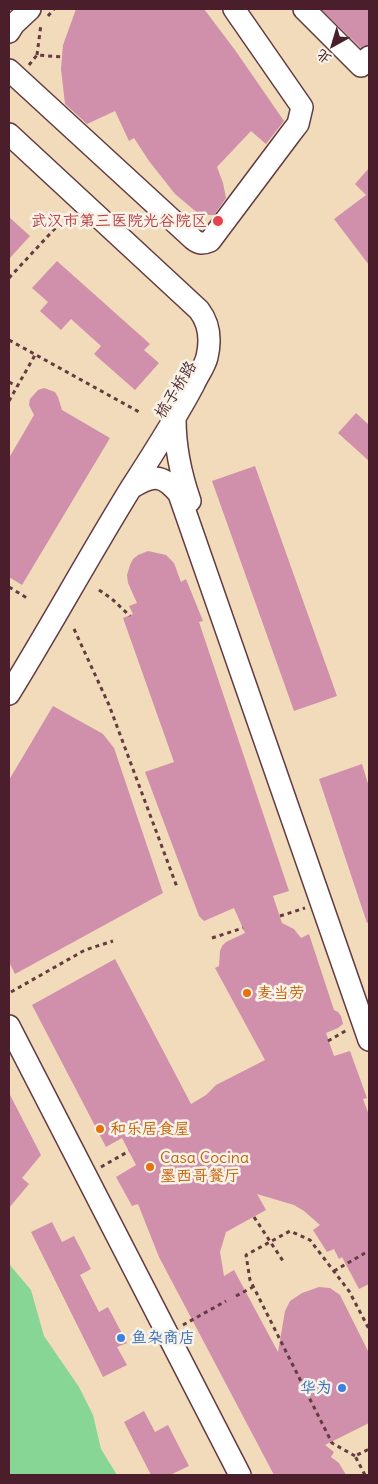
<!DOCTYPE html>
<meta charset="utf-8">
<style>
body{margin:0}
#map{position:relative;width:378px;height:1484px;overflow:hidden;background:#f1dbbb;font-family:Delius,"LXGW WenKai TC",sans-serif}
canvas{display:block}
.frame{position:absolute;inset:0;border:10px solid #4a1f2b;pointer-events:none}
.north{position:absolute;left:308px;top:20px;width:50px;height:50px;-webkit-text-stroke:4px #f7f3e8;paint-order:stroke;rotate:219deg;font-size:14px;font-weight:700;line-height:20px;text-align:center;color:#4a1f2b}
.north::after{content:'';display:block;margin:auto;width:18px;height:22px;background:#4a1f2b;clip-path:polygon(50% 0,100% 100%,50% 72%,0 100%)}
</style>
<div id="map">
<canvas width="378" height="1484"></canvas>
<div class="frame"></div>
<div class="north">北</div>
</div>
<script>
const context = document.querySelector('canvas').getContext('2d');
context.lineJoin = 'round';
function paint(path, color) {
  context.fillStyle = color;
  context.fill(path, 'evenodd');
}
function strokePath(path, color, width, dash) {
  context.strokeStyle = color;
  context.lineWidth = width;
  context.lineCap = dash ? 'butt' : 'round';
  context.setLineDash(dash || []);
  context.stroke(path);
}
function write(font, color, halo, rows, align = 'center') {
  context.font = font + ' Delius,"LXGW WenKai TC",sans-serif';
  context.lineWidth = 5;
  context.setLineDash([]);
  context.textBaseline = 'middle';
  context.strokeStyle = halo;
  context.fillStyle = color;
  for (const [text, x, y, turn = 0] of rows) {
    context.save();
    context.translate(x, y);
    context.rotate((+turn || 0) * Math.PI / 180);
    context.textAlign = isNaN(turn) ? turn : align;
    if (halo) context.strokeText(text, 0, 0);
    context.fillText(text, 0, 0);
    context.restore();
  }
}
paint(new Path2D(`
 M9 1264 31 1290 44 1336 79 1387 93 1415 101 1449 117 1475H9Z`), '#88d695');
paint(new Path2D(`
 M76 9H204L235 50 284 121 266 144 251 131 217 167 223 183 226 198 214 215H200L175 194 149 161 134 138 129 141 115 111 87 124 65 104 61 69 63 45Z
 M321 9H369V45L361 48Z
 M369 168V265L334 219 366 195 355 184Z
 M9 217 30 236 9 259Z
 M57 261 150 344 144 350 159 363 135 390 94 354 101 346 71 319 61 330 40 311 48 302 32 288Z
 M44 388 55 392 58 397 62 410 110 438 22 585 9 577V458L34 415 29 405 30 399 38 390Z
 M356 413 369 425V461L338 433Z
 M255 466 337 696 294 711 212 481Z
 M148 551 166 555 174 563 181 582 186 579 203 621 199 622 289 891 273 896 282 923 294 929 301 938 309 934 334 1010 338 1012 341 1016 343 1024 338 1028 326 1033 334 1056 350 1051 367 1098 363 1099 369 1115V1284L359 1289 342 1257 339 1259 334 1249 327 1252 313 1230 320 1225 304 1211 294 1205 257 1194 266 1210 226 1232 220 1252 224 1276 234 1270 278 1352 285 1311 290 1301 302 1293 319 1287 330 1288 340 1295 369 1353V1423L325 1445 334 1452 331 1457 339 1463 346 1475H274L159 1257 138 1204 132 1206 116 1177 136 1165 122 1138 106 1147 32 1005 115 959 191 1104 206 1095 216 1085 265 1060 215 968 219 966 220 951 222 946 226 942 245 933 234 908 204 921 199 916 145 772 174 762 123 618 133 614 129 606 137 603 128 583 127 575 130 565 133 559 138 555Z
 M53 706 103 734 114 748 163 893 15 974 9 962V780Z
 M362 764 369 787V922L367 923 319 779Z
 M9 1093 41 1155 22 1178 29 1184 9 1208Z
 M52 1222 62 1242 74 1236 91 1269 80 1275 99 1312 108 1307 127 1343 117 1347 127 1365 103 1377 31 1232Z
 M144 1411 155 1432 168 1425 189 1466 170 1475H151L124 1422Z`), '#d090ab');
const minor = new Path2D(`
 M304 9 361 66 369 57
 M9 32 14 24 30 9
 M9 70 193 239C199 244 203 244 210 241L291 133 298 124 302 107 234 9
 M9 134 199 310C209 323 211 340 207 357 205 366 198 375 194 384 175 420 153 454 131 488 89 556 51 626 9 694
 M175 419C175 447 181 475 190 501
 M131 488C152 475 162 473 179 494L369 1040
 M9 1026 240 1475`);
strokePath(minor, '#633b41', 24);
strokePath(new Path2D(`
 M48 16 54 9
 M37 55 41 24
 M29 65 37 55 62 57
 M9 278 60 223
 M9 340 141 413
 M9 382 17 386
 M9 401 35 355
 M9 587 27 598
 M99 590 112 599 130 616
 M74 629 109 705 177 887
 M280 916 305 908
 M212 938 243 928
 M11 992 85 950 113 941
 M328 1041 347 1030
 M101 1167 129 1151
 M254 1217 283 1261
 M334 1271 365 1253
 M236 1296 253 1287
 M183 1325 226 1301
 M355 1456 332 1443 250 1280 246 1255 290 1231 310 1240 349 1291 369 1329
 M365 1475 355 1456 369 1449`), '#633b41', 3, [4, 4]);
strokePath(minor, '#fff', 21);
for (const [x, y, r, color] of [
 [218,221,6,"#e0444e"],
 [247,993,5,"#e8710a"],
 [100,1129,5,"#e8710a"],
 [150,1167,5,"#e8710a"],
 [121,1338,5,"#3f7fe0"],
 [342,1388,5,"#3f7fe0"]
]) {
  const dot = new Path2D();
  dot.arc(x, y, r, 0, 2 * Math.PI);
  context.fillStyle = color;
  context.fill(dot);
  strokePath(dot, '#f7f3e8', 2);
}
write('16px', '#be3a42', '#f7f3e8', [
 ["武汉市第三医院光谷院区",207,221]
], 'right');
write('16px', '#4a1f2b', '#f7f3e8', [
 ["梳子桥路",176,390,-58]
]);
write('16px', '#c56008', '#f7f3e8', [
 ["麦当劳",257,993],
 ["和乐居食屋",110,1129],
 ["Casa Cocina",160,1158],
 ["墨西哥餐厅",160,1176]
], 'left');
write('16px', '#366cbe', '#f7f3e8', [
 ["鱼杂商店",131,1338],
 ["华为",332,1388,"right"]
], 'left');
</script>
